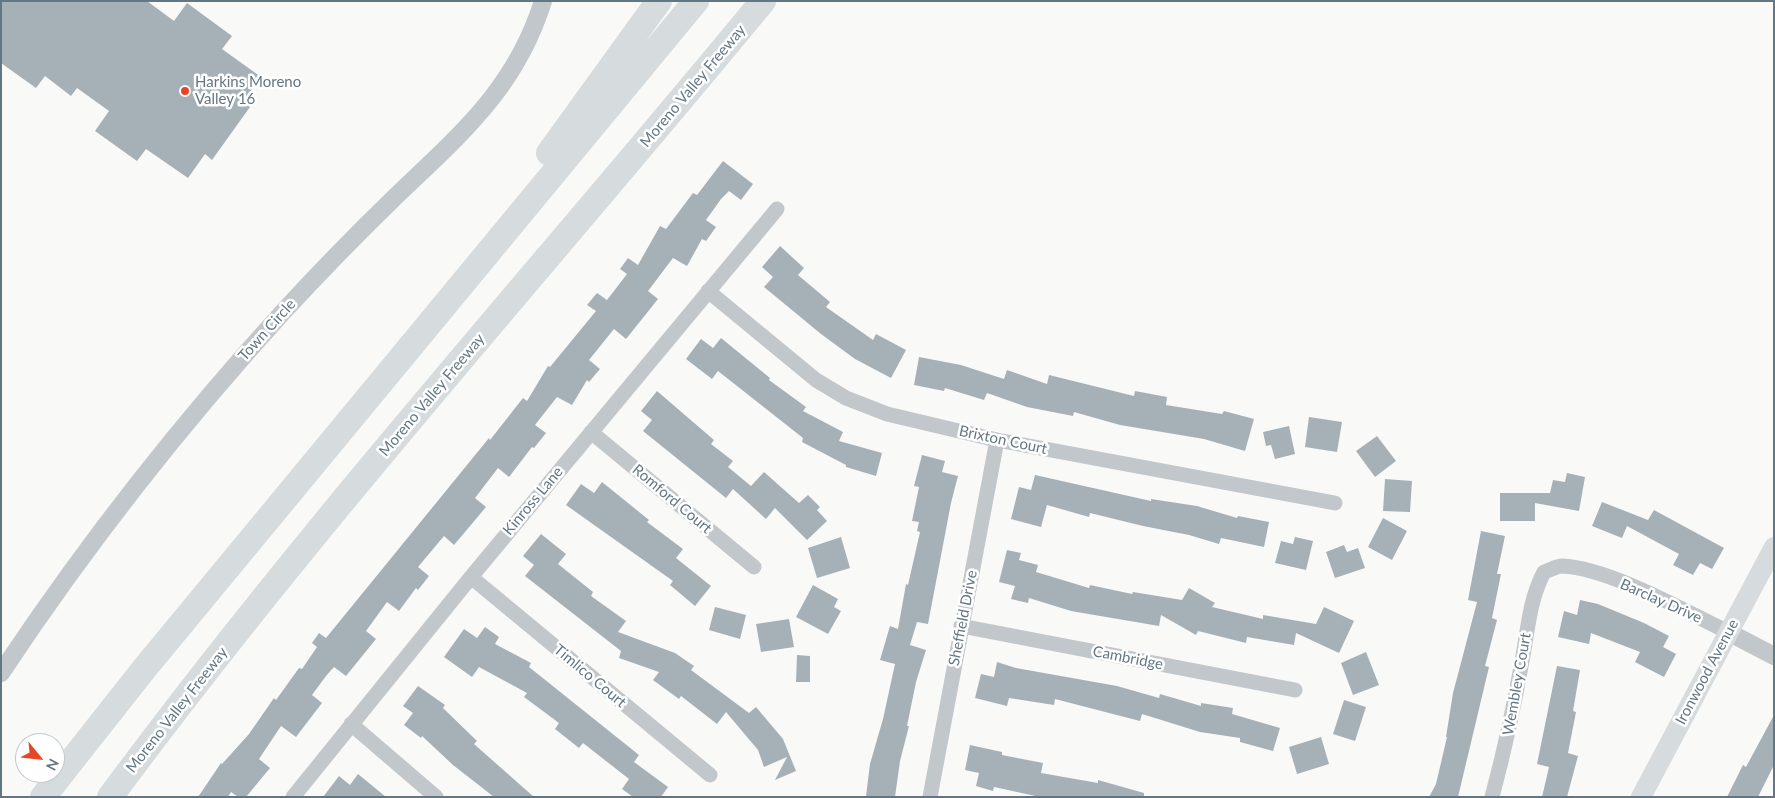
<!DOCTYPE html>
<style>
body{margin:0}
#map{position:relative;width:1775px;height:798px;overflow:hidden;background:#f9f9f7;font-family:Lato,sans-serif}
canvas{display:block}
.frame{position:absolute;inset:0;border:2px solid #637783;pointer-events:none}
.north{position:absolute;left:15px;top:733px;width:50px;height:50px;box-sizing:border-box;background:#fff;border:1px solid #c1c9cd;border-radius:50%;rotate:118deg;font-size:14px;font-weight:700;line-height:20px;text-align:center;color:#637783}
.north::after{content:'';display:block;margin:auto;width:18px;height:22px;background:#e84528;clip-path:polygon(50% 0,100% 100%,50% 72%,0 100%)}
</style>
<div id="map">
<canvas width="1775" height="798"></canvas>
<div class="frame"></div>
<div class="north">N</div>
</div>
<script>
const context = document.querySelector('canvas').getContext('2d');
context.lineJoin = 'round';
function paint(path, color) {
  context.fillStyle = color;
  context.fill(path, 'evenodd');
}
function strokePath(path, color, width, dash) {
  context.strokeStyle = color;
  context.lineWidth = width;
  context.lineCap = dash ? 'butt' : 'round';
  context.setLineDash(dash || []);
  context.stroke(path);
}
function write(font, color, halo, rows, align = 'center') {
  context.font = font + ' Lato,sans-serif';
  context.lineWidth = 5;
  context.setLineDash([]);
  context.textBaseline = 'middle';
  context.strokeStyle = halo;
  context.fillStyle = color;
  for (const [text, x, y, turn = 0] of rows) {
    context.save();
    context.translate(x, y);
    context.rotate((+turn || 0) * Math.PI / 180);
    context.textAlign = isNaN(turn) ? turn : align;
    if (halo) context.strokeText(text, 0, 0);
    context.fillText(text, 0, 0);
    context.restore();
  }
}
paint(new Path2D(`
 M1 1H147L174 21 187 3 232 36 222 49 261 77 243 102 250 107 212 160 205 154 188 178 146 149 137 161 95 131 109 111 77 88 71 96 45 76 36 88 1 63Z
 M723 161 753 184 741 200 729 191 721 199 706 220 716 227 706 241 702 239 687 266 673 258 648 291 658 299 626 339 614 329 589 360 600 369 589 382 587 380 572 405 557 397 535 425 546 433 534 448 532 447 509 477 498 468 475 498 486 507 454 545 444 536 418 567 429 576 418 590 416 588 399 611 387 602 366 631 376 639 346 676 334 667 326 676 312 695 322 703 296 737 281 726 259 759 270 768 246 797H238L231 792 228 797H198L221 763 222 764 249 734 274 698 276 700 299 668 302 669 317 647 312 643 319 633 326 638 489 438 490 440 523 398 527 401 548 366 550 367 596 311 587 305 597 293 607 300 627 274 620 269 628 258 638 265 660 226 666 229 693 193 697 195Z
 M780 246 804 268 798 275 830 302 826 307 873 340 876 334 906 350 891 378 855 359 821 334 764 287 773 277 762 267Z
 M721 338 770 378 769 380 806 407 803 411 843 432 839 441 882 453 876 476 846 467V465L802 442 803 438 718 371 712 379 686 359 701 339 713 348Z
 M919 357 961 365 1004 379 1007 370 1047 384 1049 375 1134 396 1135 391 1167 397 1166 405 1222 414 1224 411 1254 419 1245 451 1204 439 1120 425 1074 412 1073 416 1027 407 987 393 984 400 945 388 944 391 914 385Z
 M657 391 714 440 711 444 733 461 728 467 751 486 764 472 799 503 808 495 820 507 817 510 827 521 807 540 775 508 766 519 733 489 726 498 643 431 652 420 641 411Z
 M1309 417 1342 422 1337 452 1305 447Z
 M1289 426 1295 454 1275 459 1271 445 1266 446 1263 432Z
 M1377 436 1396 461 1375 477 1356 451Z
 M922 455 945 461 942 472 958 476 951 503 928 624 917 622 910 645 926 650 916 682 907 726H909L900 761 895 797 866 796 870 764 883 719 895 664 880 660 890 626 898 629 906 584 908 585 920 532 917 531 919 522 912 521 919 487 914 486Z
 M1567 473 1585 477 1579 511 1535 503V521H1500V493H1550L1553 480 1565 482Z
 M1035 475 1151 501V499L1197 506 1237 518 1238 516 1269 522 1264 547 1221 538 1219 544 1189 535 1143 526 1090 513 1089 517 1047 505 1041 527 1011 519 1019 487 1031 490Z
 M1385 479 1412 481 1410 512 1383 511Z
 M602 482 649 520 647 522 683 549 676 558 711 586 695 606 670 585 673 581 566 505 581 484 594 493Z
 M1602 502 1648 520 1654 510 1724 548 1712 569 1700 563 1693 575 1673 565 1679 554 1627 526 1622 538 1592 526Z
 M1383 518 1407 531 1392 560 1368 547Z
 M1481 531 1505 536 1497 574H1501L1492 618 1497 620 1485 666 1489 667 1458 797H1429L1436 784 1447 737H1446L1453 693 1477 602 1468 600Z
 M541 534 566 554 558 564 593 592 591 596 626 621 618 632 675 653 694 666 691 670 749 713 756 707 783 739 796 771 775 780 787 757 764 767 758 750 726 712 717 724 681 696 679 699 653 680 659 672 619 658 621 651 525 576 534 565 523 556Z
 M841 537 850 568 817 578 808 548Z
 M1295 537 1313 541 1306 570 1275 563 1281 541 1293 544Z
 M1344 545 1347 552 1358 548 1365 568 1335 578 1326 552Z
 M1007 550 1021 553 1019 560 1038 565 1036 572 1089 588 1090 585 1132 594 1133 592 1182 600 1189 588 1215 603 1212 607 1263 619V615L1316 624 1324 607 1354 621 1339 653 1296 633 1294 645 1247 637 1246 643 1198 631 1196 635 1161 615 1159 626 1071 611 1029 598 1028 603 1011 599 1015 586 999 582Z
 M813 585 838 599 834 607 841 611 828 634 796 617Z
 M1580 600 1598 604 1644 623 1669 636 1663 647 1676 654 1664 677 1635 662 1640 652 1591 633 1589 644 1558 637 1564 611 1577 615Z
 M715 607 746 615 740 639 709 630Z
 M789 619 794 647 761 652 756 624Z
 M485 627 499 637 495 644 531 663 529 667 639 755 634 762 668 787 661 797H633L622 789 629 779 583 743 579 748 555 729 559 723 524 697 527 693 479 667 472 677 444 657 464 629 477 638Z
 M1366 652 1379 685 1353 695 1341 663Z
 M797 655 810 656V682H796Z
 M997 662 1016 668 1117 686 1159 698 1160 694 1201 706V703L1233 708 1232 714 1280 728 1273 751 1240 742V738L1200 732 1142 714 1140 721 1055 699 1054 705 1009 698 1007 706 975 698 981 674 994 677Z
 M1557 666 1580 670 1573 711 1576 712 1568 753 1578 756 1567 797H1542L1549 767 1537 764Z
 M418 686 445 705 443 708 477 741 474 744 534 797H494L453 765 422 736 421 738 404 725 413 713 403 706Z
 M1344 700 1366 707 1355 741 1333 734Z
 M1774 715V765L1758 797H1727L1743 765 1746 767Z
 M1321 737 1329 764 1297 774 1289 747Z
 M970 745 1002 752V755L1043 763 1041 773 1098 783V780L1144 793V797H1040L994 787 993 791 976 786 979 773 965 770Z
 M358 774 386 797H323L339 776 350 785Z`), '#a6b1b7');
strokePath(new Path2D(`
 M708 291 816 380 846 398 887 414 997 440 1335 503
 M591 432 754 567
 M471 577 710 775
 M961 626 1295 690
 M351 724 436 797
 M293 797 471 577 777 209
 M930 797 997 440
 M1492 797C1504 752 1514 707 1522 661 1528 630 1529 601 1544 572 1550 570 1557 566 1562 566 1609 568 1685 611 1728 632`), '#c2c7cb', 15);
strokePath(new Path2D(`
 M1728 632 1774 656
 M1 673C86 545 180 425 283 312 318 274 355 236 392 200 457 137 515 91 543 1`), '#c2c7cb', 18);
strokePath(new Path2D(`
 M1641 797 1774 547`), '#d6dbde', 20);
strokePath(new Path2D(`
 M549 153 659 1
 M43 797 144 669 696 1
 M110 797C314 521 545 266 763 1`), '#d6dbde', 26);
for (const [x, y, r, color] of [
 [185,91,5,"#e84528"]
]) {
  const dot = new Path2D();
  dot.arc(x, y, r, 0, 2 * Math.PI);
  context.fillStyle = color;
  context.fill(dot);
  strokePath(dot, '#fff', 2);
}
write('15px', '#637783', '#fff', [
 ["Harkins Moreno",195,82],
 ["Valley 16",195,99]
], 'left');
write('15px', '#637783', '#fff', [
 ["Moreno Valley Freeway",693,86,-50],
 ["Town Circle",267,330,-48],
 ["Moreno Valley Freeway",432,395,-50],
 ["Brixton Court",1003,440,12],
 ["Romford Court",672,499,40],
 ["Kinross Lane",533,501,-50],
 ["Barclay Drive",1661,601,24],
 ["Sheffield Drive",963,618,-79],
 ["Cambridge",1128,658,11],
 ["Ironwood Avenue",1707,672,-62],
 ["Timlico Court",590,676,40],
 ["Wembley Court",1517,684,-80],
 ["Moreno Valley Freeway",177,710,-52]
]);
</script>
